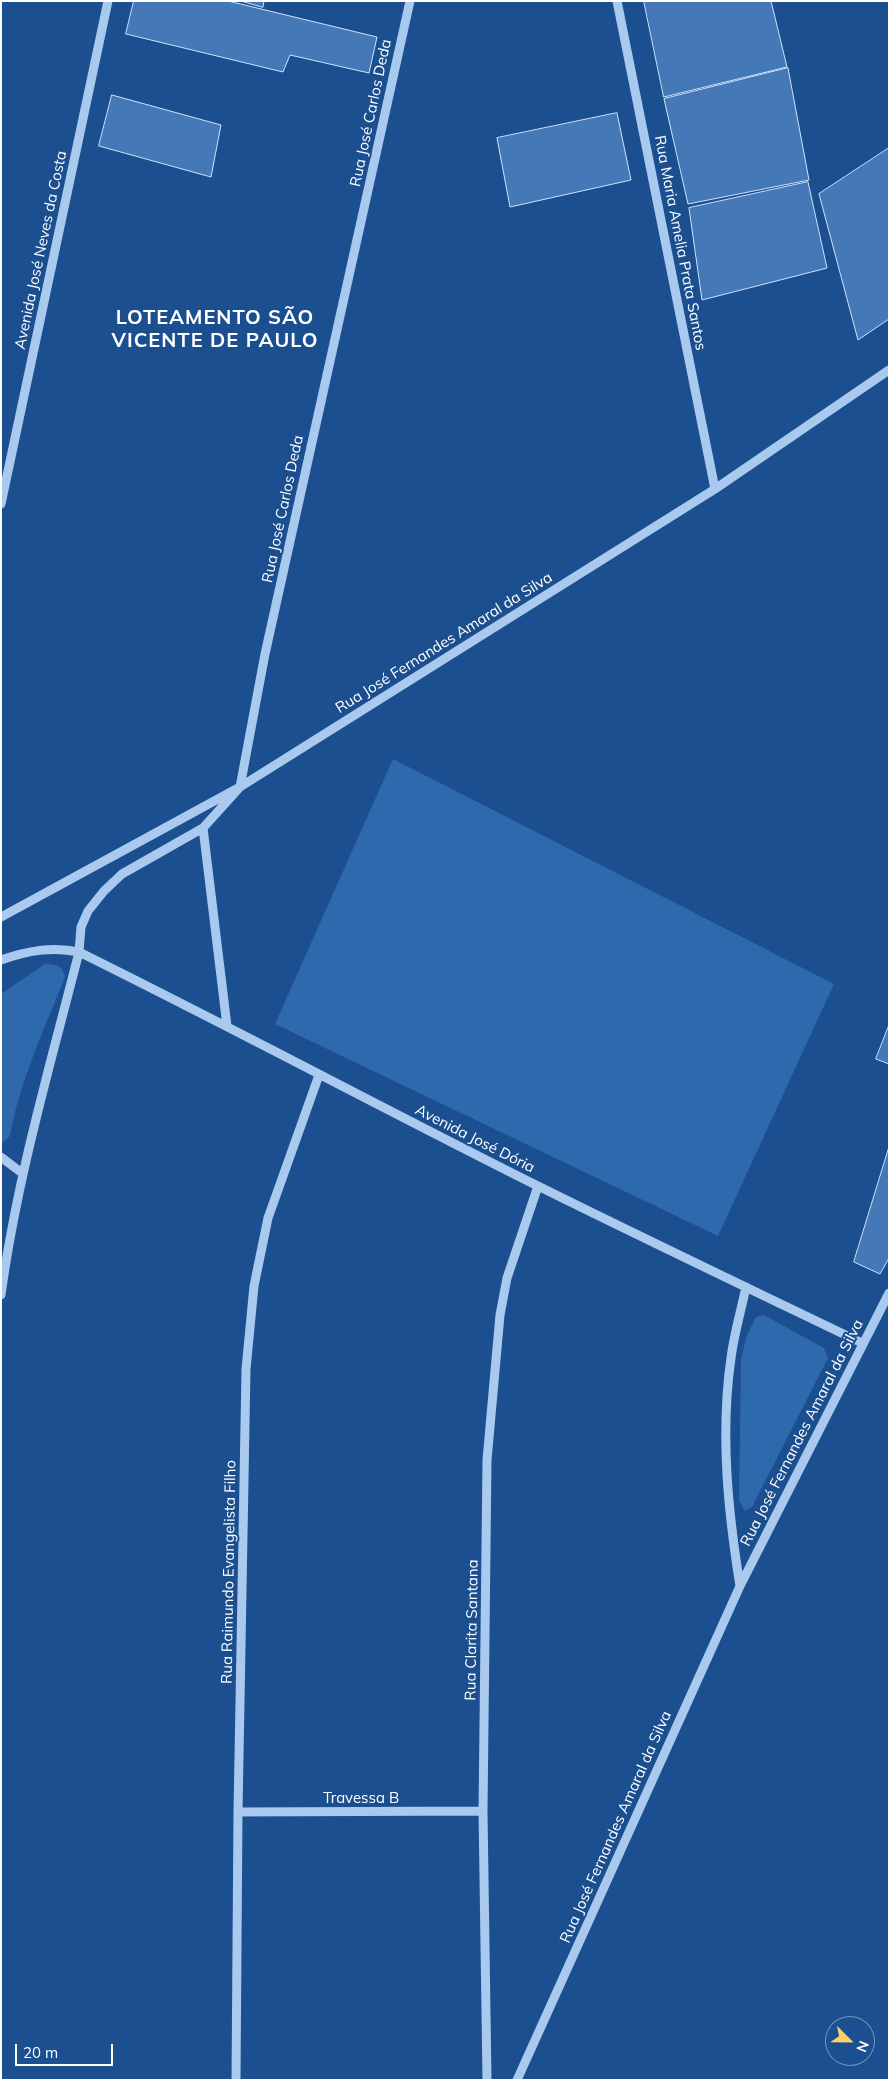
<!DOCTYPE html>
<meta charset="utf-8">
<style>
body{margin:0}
#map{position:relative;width:890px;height:2081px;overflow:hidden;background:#1b4f8f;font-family:Mulish,sans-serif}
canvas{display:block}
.frame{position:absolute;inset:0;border:2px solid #fff;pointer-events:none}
.north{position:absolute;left:825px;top:2016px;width:50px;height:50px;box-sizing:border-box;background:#1b4f8f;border:1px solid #7695bc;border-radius:50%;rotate:113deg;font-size:14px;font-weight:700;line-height:20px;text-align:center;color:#fff}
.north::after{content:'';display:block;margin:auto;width:18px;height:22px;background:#ffd166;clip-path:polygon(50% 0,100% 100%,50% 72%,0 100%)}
.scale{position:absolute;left:15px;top:2044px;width:98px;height:22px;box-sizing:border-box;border:2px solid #fff;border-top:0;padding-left:6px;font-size:15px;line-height:18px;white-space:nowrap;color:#fff;-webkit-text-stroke:4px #1b4f8f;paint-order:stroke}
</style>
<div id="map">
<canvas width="890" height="2081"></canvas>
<div class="frame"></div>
<div class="north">N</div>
<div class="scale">20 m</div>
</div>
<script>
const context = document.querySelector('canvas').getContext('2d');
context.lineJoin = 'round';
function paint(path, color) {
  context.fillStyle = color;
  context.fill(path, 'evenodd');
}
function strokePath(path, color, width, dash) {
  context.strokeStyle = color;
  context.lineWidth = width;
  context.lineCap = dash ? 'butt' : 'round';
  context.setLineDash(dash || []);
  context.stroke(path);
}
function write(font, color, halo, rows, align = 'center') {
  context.font = font + ' Mulish,sans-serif';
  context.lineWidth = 4;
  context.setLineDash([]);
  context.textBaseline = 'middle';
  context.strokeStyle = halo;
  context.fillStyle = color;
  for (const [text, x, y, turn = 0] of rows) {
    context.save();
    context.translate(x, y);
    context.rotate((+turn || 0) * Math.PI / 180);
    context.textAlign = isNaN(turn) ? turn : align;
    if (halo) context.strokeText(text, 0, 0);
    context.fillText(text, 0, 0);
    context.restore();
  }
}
paint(new Path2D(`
 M393 759 834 984 718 1236 275 1024Z
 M45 964C56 965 63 965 65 977 45 1028 19 1083 10 1136L1 1144V994Z
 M764 1315 824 1348 828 1358 752 1507 745 1511 739 1500 741 1359 747 1335 756 1317Z`), '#2e69ad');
const building = new Path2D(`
 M134 1H228L377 37 369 73 290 55 283 72 126 34Z
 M241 1H264L263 7Z
 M644 1H771L787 67 664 97Z
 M788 68 809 180 688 204 664 99Z
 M112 95 221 125 211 177 99 146Z
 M617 113 631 180 510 207 497 138Z
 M889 148V319L858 340 819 194Z
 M808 182 827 268 702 300 689 208Z
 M889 1025V1064L876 1059Z
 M889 1147V1258L880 1274 854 1262Z`);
paint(building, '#4478b7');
strokePath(building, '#cfe3fa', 1);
strokePath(new Path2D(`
 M617 1 715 489
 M1 504 108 1
 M203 828 227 1026
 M1 917 240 787 715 489 889 370
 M1 960C27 951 52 946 79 952 233 1028 384 1109 538 1186 645 1239 754 1291 862 1343
 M1 1157 22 1173
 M1 1295C17 1178 50 1066 79 952L81 927 88 911 104 891 122 874 203 828 240 787 265 654 410 1
 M740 1586C728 1511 720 1434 731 1358 734 1334 741 1311 746 1287
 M238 1812 483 1811
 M236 2080 238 1812 246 1369 254 1286 268 1218 319 1075
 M487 2080 483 1811 487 1460 500 1315 507 1278 538 1186
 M517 2080 740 1586 889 1293`), '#a9c9ee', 9);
write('15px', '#fff', '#1b4f8f', [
 ["Rua José Carlos Deda",371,113,-78],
 ["Rua Maria Amelia Prata Santos",680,243,79],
 ["Avenida José Neves da Costa",41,250,-78],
 ["Rua José Carlos Deda",283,509,-78],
 ["Rua José Fernandes Amaral da Silva",444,643,-32],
 ["Avenida José Dória",475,1139,27],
 ["Rua José Fernandes Amaral da Silva",802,1433,-63],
 ["Rua Raimundo Evangelista Filho",229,1572,-89],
 ["Rua Clarita Santana",472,1630,-89],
 ["Travessa B",361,1798],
 ["Rua José Fernandes Amaral da Silva",616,1827,-66]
]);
context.letterSpacing = '1px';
write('bold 20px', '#fff', '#1b4f8f', [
 ["LOTEAMENTO SÃO",215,318],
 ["VICENTE DE PAULO",215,341]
]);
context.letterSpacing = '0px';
</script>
